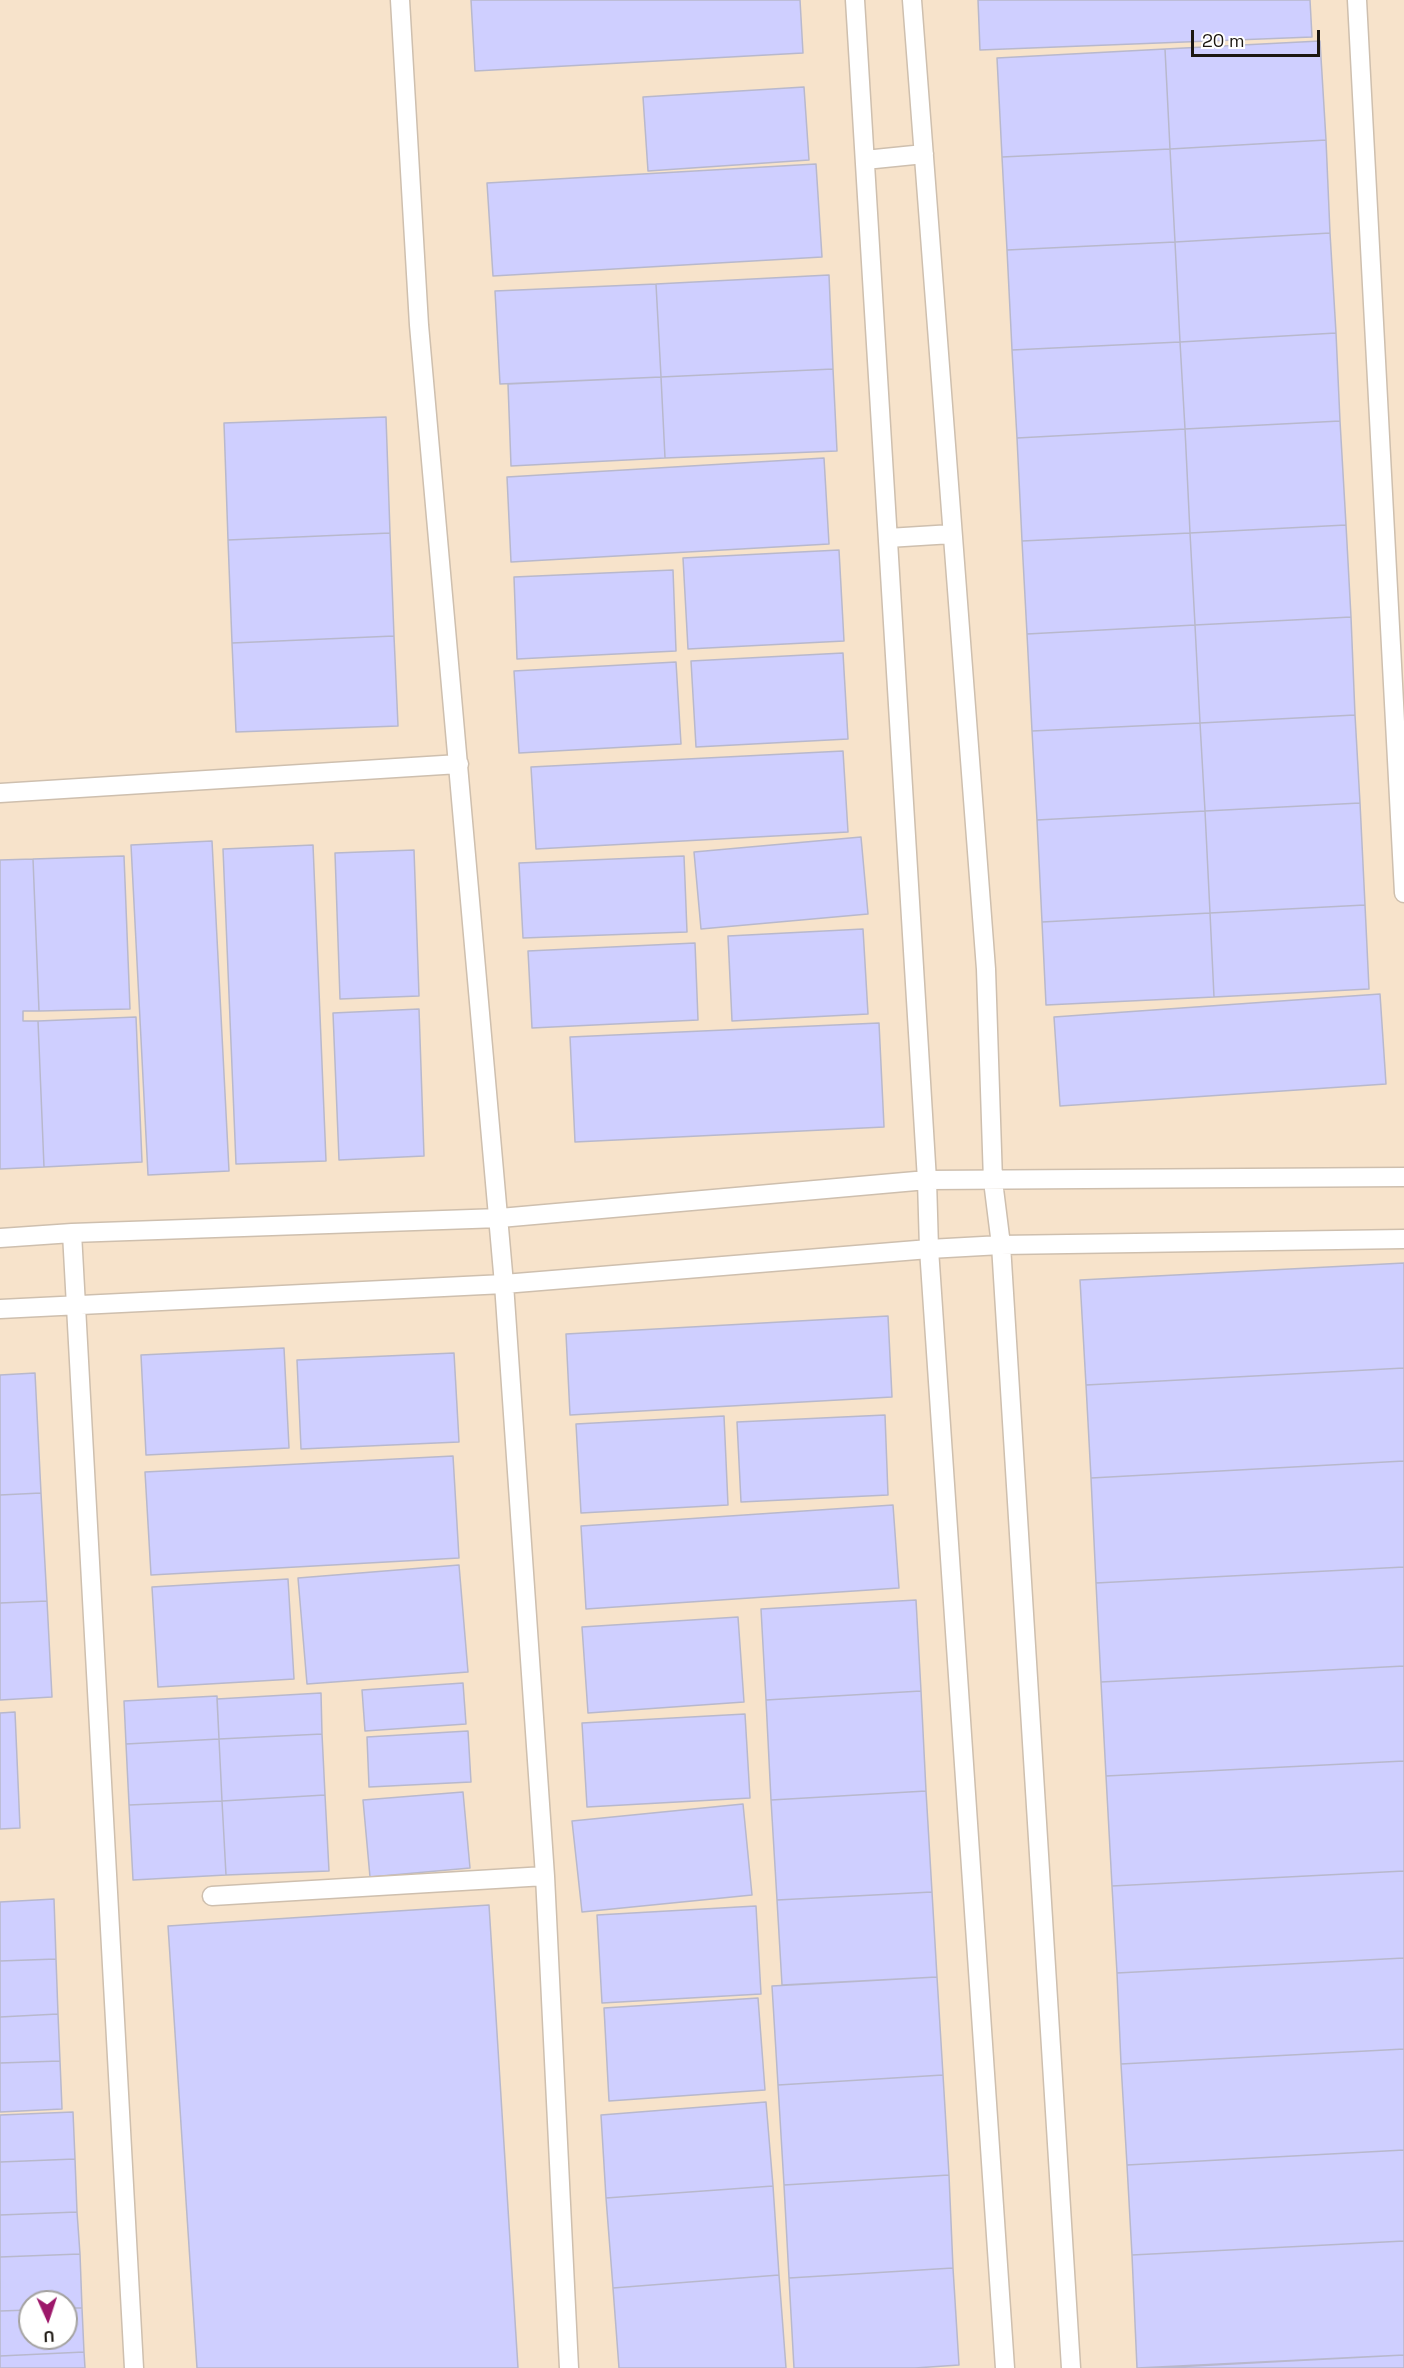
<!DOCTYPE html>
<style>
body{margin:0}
#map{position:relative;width:1404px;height:2368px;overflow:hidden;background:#fdeedd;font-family:"Space Grotesk",sans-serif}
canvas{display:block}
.north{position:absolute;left:18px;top:2290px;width:60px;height:60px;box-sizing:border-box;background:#fff;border:2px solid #a4a2a0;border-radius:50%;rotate:177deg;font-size:16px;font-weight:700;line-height:24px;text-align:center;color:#1c1711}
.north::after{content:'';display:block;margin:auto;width:21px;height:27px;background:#9c186a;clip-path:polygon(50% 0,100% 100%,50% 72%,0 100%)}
.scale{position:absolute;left:1191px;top:30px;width:129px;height:27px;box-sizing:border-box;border:3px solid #1c1711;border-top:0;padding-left:8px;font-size:18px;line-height:21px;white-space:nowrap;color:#1c1711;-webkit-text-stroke:4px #fff;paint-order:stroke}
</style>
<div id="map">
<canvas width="1404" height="2368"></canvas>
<div class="north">U</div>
<div class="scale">20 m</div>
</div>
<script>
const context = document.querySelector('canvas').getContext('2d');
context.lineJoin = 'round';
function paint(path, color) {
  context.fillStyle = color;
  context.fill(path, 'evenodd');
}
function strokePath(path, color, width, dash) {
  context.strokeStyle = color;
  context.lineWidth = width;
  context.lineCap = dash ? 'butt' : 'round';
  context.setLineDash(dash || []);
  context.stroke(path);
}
paint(new Path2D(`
 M0 0H1404V2368H0ZM30 2302H66V2338H30Z`), '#f7e3cb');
const building = new Path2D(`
 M471 0H800L803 53 475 71Z
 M978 0H1310L1312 37 980 50Z
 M1320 41 1326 140 1170 149 1165 49Z
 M1165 49 1170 149 1002 157 997 58Z
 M804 87 809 160 648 171 643 97Z
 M1326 140 1330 233 1175 242 1170 149Z
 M1170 149 1175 242 1007 250 1002 157Z
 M816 164 822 257 493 276 487 183Z
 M1330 233 1336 333 1180 342 1175 242Z
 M1175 242 1180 342 1012 350 1007 250Z
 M829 275 833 369 661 377 656 284Z
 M656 284 661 377 500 384 495 291Z
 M1336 333 1340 421 1185 429 1180 342Z
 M1180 342 1185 429 1017 438 1012 350Z
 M833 369 837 451 665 458 661 377Z
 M661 377 665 458 511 466 508 384Z
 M386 417 390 533 228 540 224 423Z
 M1340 421 1346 525 1190 533 1185 429Z
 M1185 429 1190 533 1022 541 1017 438Z
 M824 458 829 544 511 562 507 477Z
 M1346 525 1351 617 1195 625 1190 533Z
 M390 533 394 636 232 643 228 540Z
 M1190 533 1195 625 1027 634 1022 541Z
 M839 550 844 641 688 649 683 558Z
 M673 570 676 651 517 659 514 577Z
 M1351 617 1355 715 1200 723 1195 625Z
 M1195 625 1200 723 1032 731 1027 634Z
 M394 636 398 726 236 732 232 643Z
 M843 653 848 739 696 747 691 661Z
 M676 662 681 744 519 753 514 671Z
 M1355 715 1360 803 1205 811 1200 723Z
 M1200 723 1205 811 1037 820 1032 731Z
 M843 751 848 832 536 849 531 767Z
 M1360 803 1365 905 1210 913 1205 811Z
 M1205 811 1210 913 1042 922 1037 820Z
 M861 837 868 914 701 929 694 852Z
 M212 841 229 1171 148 1175 131 845Z
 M313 845 326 1161 236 1164 223 849Z
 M414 850 419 996 340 999 335 853Z
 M124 856 130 1009 39 1011 33 859Z
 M684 856 687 932 523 938 519 863Z
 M33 859 39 1011H23V1021H38L44 1167 0 1169V860Z
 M1365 905 1369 989 1214 997 1210 913Z
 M1210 913 1214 997 1046 1005 1042 922Z
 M863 929 868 1014 732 1021 728 936Z
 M695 943 698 1020 532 1028 528 951Z
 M1380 994 1386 1084 1060 1106 1054 1017Z
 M419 1009 424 1156 339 1160 333 1013Z
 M136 1017 142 1162 44 1167 38 1021Z
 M879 1023 884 1127 575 1142 570 1037Z
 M1404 1263V1368L1086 1385 1080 1280Z
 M888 1316 892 1397 570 1415 566 1334Z
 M284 1348 289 1448 146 1455 141 1355Z
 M454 1353 459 1442 301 1449 297 1360Z
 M1404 1368V1461L1091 1478 1086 1385Z
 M35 1373 41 1493 0 1495V1375Z
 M885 1415 888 1495 741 1502 737 1422Z
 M724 1416 728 1505 581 1513 576 1424Z
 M453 1456 459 1558 151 1575 145 1472Z
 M1404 1461V1567L1096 1583 1091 1478Z
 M41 1493 47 1601 0 1603V1495Z
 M893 1505 899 1588 586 1609 581 1526Z
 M459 1565 468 1672 307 1684 298 1578Z
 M1404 1567V1666L1101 1682 1096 1583Z
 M288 1579 294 1679 158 1687 152 1587Z
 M916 1600 921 1691 766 1700 761 1609Z
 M47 1601 52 1697 0 1700V1603Z
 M738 1617 744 1702 588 1713 582 1627Z
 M1404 1666V1761L1106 1776 1101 1682Z
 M463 1683 466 1724 365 1731 362 1690Z
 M921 1691 926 1791 771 1800 766 1700Z
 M321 1693 322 1734 219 1739 217 1699Z
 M217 1696 219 1739 126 1744 124 1701Z
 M15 1712 20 1828 0 1829V1713Z
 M745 1714 750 1798 587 1807 582 1723Z
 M468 1731 471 1782 369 1787 367 1737Z
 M322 1734 325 1795 222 1801 219 1739Z
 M219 1739 222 1801 129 1805 126 1744Z
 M1404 1761V1871L1112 1886 1106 1776Z
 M926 1791 932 1892 777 1900 771 1800Z
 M463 1792 470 1868 370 1877 363 1800Z
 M325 1795 329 1871 226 1875 222 1801Z
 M222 1801 226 1875 133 1880 129 1805Z
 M743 1804 752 1895 582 1912 572 1821Z
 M1404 1871V1958L1117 1973 1112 1886Z
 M932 1892 937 1977 782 1985 777 1900Z
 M54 1899 56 1959 0 1961V1902Z
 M489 1905 518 2368H197L168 1926Z
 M756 1906 761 1994 602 2003 597 1915Z
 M1404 1958V2049L1121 2064 1117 1973Z
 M56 1959 58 2014 0 2017V1961Z
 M937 1977 943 2075 778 2085 772 1986Z
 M758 1998 765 2090 609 2101 604 2008Z
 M58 2014 60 2061 0 2063V2017Z
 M1404 2049V2150L1127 2165 1121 2064Z
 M60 2061 62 2109 0 2112V2063Z
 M943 2075 949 2175 784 2185 778 2085Z
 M766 2102 773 2186 606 2198 601 2115Z
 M73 2112 75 2159 0 2162V2115Z
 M1404 2150V2241L1132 2255 1127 2165Z
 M75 2159 77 2212 0 2215V2162Z
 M949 2175 953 2268 789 2278 784 2185Z
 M773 2186 779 2275 613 2288 606 2198Z
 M77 2212 80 2254 0 2257V2215Z
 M1404 2241V2355L1137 2368 1132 2255Z
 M80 2254 82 2308H66V2302H30V2310L0 2311V2257Z
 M953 2268 959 2365 915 2368H794L789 2278Z
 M779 2275 786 2368H619L613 2288Z
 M66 2308H82L84 2352 0 2356V2311L30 2310V2338H66Z
 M84 2352 85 2368H0V2356Z
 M1404 2355V2368H1156Z`);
paint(building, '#cfcfff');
strokePath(building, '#b8b8cc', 1.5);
const lane = new Path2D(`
 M400 0 419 325 504 1284 545 1876 569 2368
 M855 0 927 1180 929 1249 1005 2368
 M912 0 986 969 993 1181 1001 1245 1071 2368
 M1357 0 1404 893
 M865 160 924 154
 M888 538 952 534
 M0 793 459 764
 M72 1233 134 2368
 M0 1238 72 1233 500 1218 927 1180 1404 1177
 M0 1309 504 1284 929 1249 1001 1245 1404 1239
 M212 1896 545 1876`);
strokePath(lane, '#cebfae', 21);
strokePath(lane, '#fff', 18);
</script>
